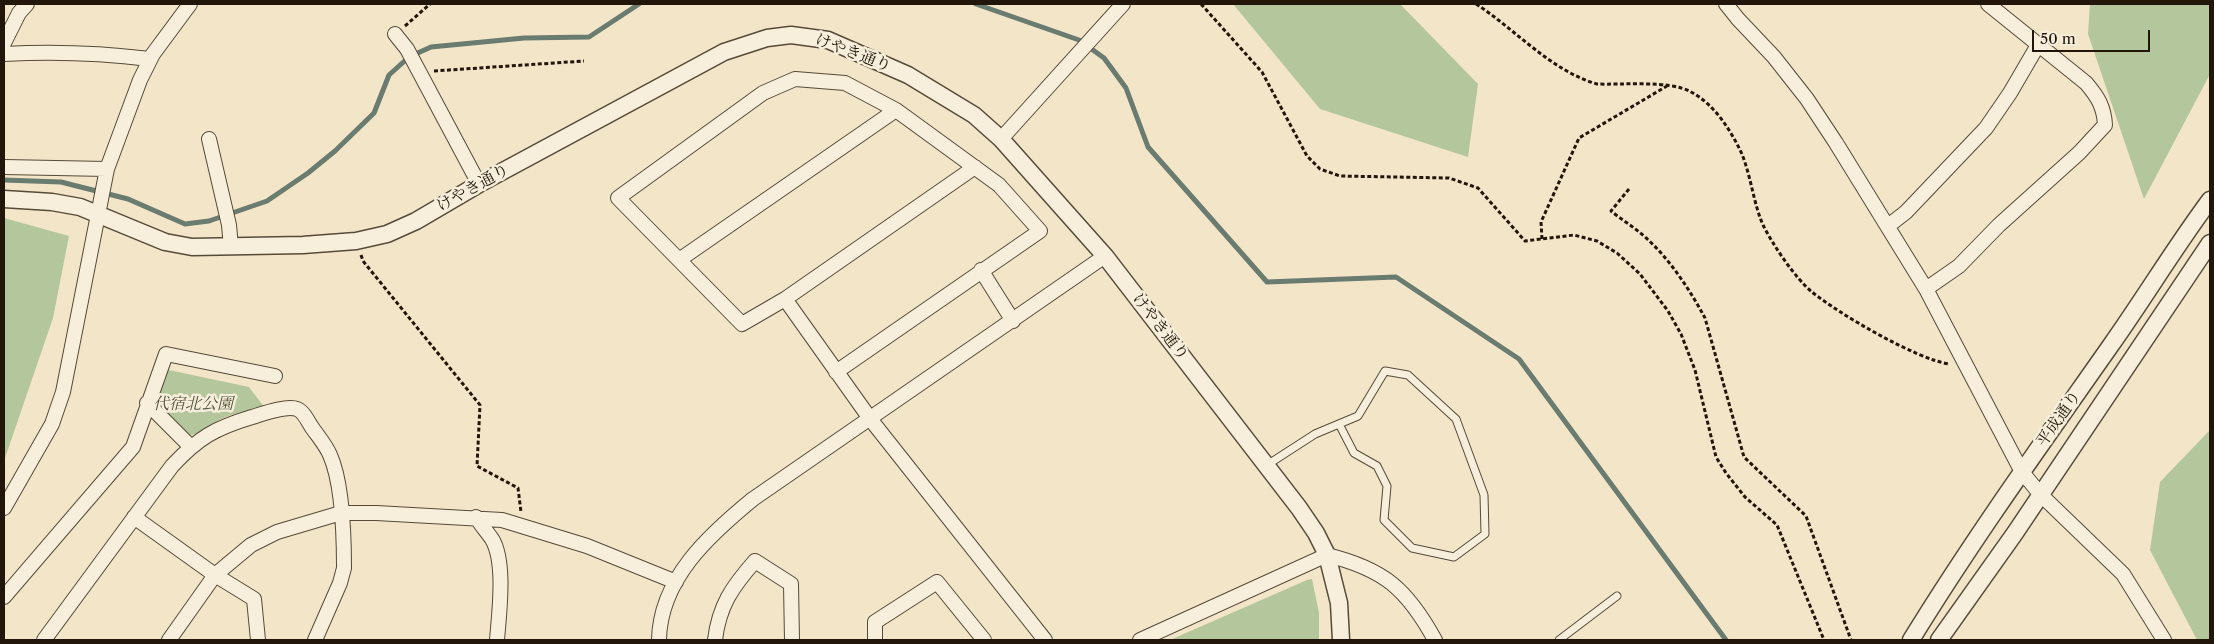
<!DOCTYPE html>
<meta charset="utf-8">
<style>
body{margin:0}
#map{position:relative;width:2214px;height:644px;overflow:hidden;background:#f3e5c8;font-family:"Libre Caslon Text",serif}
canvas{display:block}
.frame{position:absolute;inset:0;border:5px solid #211609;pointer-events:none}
.scale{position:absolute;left:2032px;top:30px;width:118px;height:22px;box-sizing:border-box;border:2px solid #211609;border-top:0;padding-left:6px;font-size:15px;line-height:18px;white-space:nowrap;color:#211609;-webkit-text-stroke:4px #f7eedb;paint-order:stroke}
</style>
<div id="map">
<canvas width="2214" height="644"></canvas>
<div class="frame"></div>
<div class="scale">50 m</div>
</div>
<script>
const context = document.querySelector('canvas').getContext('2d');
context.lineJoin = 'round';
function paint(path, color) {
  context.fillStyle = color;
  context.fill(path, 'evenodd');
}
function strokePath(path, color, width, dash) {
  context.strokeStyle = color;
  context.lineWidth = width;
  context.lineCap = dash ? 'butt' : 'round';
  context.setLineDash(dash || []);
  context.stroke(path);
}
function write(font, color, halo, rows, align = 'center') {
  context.font = font + ' "Libre Caslon Text","Noto Serif JP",serif';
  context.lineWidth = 5;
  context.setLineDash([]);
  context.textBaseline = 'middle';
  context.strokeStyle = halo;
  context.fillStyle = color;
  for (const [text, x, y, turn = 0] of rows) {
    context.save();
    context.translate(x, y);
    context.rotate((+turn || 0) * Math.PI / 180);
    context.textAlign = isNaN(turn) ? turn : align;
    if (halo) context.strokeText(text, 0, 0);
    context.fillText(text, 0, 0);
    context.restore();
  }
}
paint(new Path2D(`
 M1233 4H1400L1478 84 1468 157 1320 109Z
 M2090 4H2210V74L2144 199 2088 34Z
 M4 218 69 236 53 318 4 461Z
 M164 369 249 387 265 408C251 410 236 412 223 418 208 425 202 435 185 436L153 400Z
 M2210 430V640H2197L2150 550 2160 482Z
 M1312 579 1319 613V640H1170L1307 580Z`), '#b4c69b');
strokePath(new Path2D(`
 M976 4 1079 40 1104 58 1126 88 1148 147 1267 282 1396 277 1519 359 1726 640
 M4 180 61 182 128 199 185 224 209 221 267 201 308 173 335 151 374 113 389 75 409 57 431 47 524 38 589 37 639 4`), '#6a7b70', 5);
const service = new Path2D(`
 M1267 465 1315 434 1358 416 1385 371 1408 375 1456 419 1484 495 1485 534 1454 557 1412 548 1384 520 1387 486 1377 466 1354 453 1339 424
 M1559 640 1617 596`);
const minor = new Path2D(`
 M1726 4 1738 19 1774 57 1807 99 1836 143 1926 289 2022 472 2041 495 2123 574 2164 640
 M395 34 407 49 479 184
 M4 43 19 13 27 4
 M4 54C53 51 101 53 150 59
 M209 139 229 225 231 247
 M1001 139 1123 4
 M4 167 107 169
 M1888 226 1906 212 1986 128 2010 93 2038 45
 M679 260 896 110
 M981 270 1013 321
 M1926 289 1959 266 1999 225 2079 153 2105 125C2104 107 2098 97 2086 83L1988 4
 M785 299 871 420 1045 640
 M836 372 1040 231 999 185 896 110 845 83 795 79 763 93 618 198 742 324 785 299 975 167
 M147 403 190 446
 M4 508 52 424 63 392 107 169 140 80 153 54 190 4
 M134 517 215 575 254 599 258 640
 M476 517C481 525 487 532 492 539 506 562 499 614 497 640
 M4 597 133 447 166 354 275 376
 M44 640 172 466C198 438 215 428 252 417 262 414 287 405 297 409 303 411 308 421 311 426 317 435 326 445 330 455 343 484 344 537 344 568L340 583 315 640
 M169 640 215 575 251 545 277 532 341 513H376L502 520 587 546 676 582
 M659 640C660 579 709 535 753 499L1105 256
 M715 640C719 606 732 587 755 561L791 584 792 640
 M875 640V622L937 582 984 640
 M1140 640 1327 555C1384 569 1407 589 1435 640`);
const tertiary = new Path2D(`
 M4 199 52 202 80 207 165 242 192 247 303 245 356 241 387 234 416 221 479 184 724 52 767 38 791 35 828 40 908 75 974 115 1001 139 1105 256 1299 508 1316 533 1327 555 1339 603 1341 640
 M1911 640C1973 539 2043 442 2111 345 2145 297 2175 247 2210 200
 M1939 640 2015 533 2210 243`);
strokePath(service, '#564a39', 9);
strokePath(minor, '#564a39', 16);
strokePath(tertiary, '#564a39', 19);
strokePath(new Path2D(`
 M1201 4 1262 72 1307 156 1320 169 1340 176 1449 178 1478 188 1525 241 1574 235 1597 241 1617 253 1640 274 1668 311 1681 334 1695 370 1716 457 1726 473 1745 497 1777 525 1824 640
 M1476 4C1515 29 1551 71 1597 84 1622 85 1670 80 1691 92 1714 104 1730 129 1741 152 1751 175 1753 202 1763 225 1773 245 1795 278 1812 292 1839 314 1916 359 1949 364
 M405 26 430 4
 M434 71 584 61
 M1629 189 1611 211C1622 220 1634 227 1645 237 1669 258 1690 290 1705 318L1744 457 1806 516 1851 640
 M1542 239 1541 222 1579 138 1667 86
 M361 255 363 261 480 405 477 466 518 488 521 512`), '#211609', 3, [4, 2.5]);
strokePath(service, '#f7eedb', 7);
strokePath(minor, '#f7eedb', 14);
strokePath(tertiary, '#f7eedb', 16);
write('16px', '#211609', '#f7eedb', [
 ["けやき通り",853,53,21],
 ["けやき通り",473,188,-29],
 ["けやき通り",1160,327,52],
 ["平成通り",2059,419,-55]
]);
write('italic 16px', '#54543c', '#f7eedb', [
 ["代宿北公園",193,404]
]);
</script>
